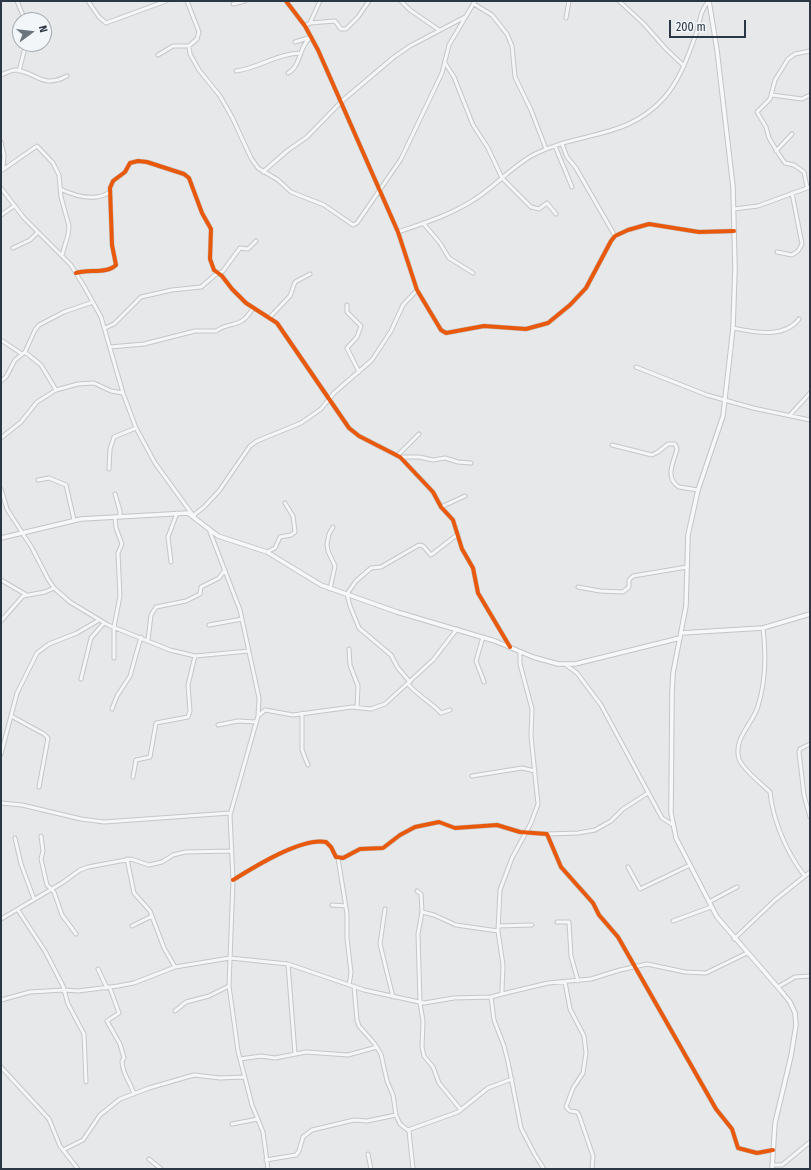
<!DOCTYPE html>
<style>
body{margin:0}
#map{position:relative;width:811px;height:1170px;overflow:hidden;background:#e6e8ea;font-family:"Fira Sans Condensed",sans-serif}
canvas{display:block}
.frame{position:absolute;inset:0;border:2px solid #2b3744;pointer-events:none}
.north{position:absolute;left:12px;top:12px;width:40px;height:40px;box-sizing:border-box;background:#f3f6f9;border:1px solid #a3aab1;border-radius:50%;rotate:75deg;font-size:11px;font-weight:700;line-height:16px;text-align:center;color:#2b3744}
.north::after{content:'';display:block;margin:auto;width:14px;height:18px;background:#6c757e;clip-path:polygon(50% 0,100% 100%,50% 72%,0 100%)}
.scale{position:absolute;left:669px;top:20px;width:77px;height:18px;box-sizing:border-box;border:2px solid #2b3744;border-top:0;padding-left:5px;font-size:12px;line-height:14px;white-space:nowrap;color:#2b3744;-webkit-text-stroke:3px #f3f6f9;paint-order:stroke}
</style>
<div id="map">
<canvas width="811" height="1170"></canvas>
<div class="frame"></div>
<div class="north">N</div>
<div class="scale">200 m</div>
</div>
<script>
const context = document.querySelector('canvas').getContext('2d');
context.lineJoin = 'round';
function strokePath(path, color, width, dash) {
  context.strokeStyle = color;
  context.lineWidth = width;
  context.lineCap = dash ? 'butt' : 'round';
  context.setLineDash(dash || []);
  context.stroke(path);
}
const minor = new Path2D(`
 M17 1 25 20
 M88 1 99 17 106 23 166 1
 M187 1 199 32 197 39 189 46 190 54 199 70 220 96 232 117 251 158 258 168 278 180 291 192 324 205 353 225 357 223 401 159 442 73 449 45 475 1
 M286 1 305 26 318 50 398 232 417 290 441 330 446 333 484 326 526 329 548 323 570 305 586 288 611 241 615 236 628 230 649 224 699 232 734 231
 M401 1 410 10 439 30
 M619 1 644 24 665 48 684 66
 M233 4 245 1
 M474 4 492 15 507 34 512 46 515 77 531 110 546 149
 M566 18 569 1
 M310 23 335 21 341 29H346L358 17 369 1
 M305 26 310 23 320 1
 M295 42 308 38
 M158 55 173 46H189
 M445 63 454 77 473 125 488 148 502 178 531 207 539 209 547 203 556 214
 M19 71 26 44
 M236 71C259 68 276 54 300 53
 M288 73C301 67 299 45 311 37
 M1 75C6 73 11 70 16 70 38 73 42 89 67 76
 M772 95 802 99 810 95
 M1 142 4 156 3 168
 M562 144 567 157 576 168 615 236
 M555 146 572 187
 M776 151 792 134
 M1 171 37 146 53 163 59 175 61 197 69 226 68 235 62 255
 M263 172 287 151 307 137 342 101 394 57 410 46 465 17
 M807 187 804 172 794 165 785 163 780 156 769 138 766 127 757 112 770 99 775 80 788 59 795 54 810 51
 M1 188 24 218 71 265 85 288 101 317 123 393 136 428 155 463 192 514
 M60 189C75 196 95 202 110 192
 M734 209 758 206 810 187
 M1 215 14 206
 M423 223 440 243 449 258 473 273
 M398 232C424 223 451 215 475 199 496 186 513 165 535 154 580 131 626 140 664 98 680 80 688 56 696 34 700 22 700 10 709 1
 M13 248 30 240 37 233
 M777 252 792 255 798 251 802 244 792 193
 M76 273C88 269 107 274 116 265L112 245 110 188 113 181 125 172 130 163 138 161 147 162 184 174 189 178 202 213 211 229 210 259 214 270 222 276 232 289 246 303 277 323 349 428 359 436 400 457 433 492 441 507 453 520 462 549 473 568 478 593 510 647
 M347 305V312L361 326 357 337 347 348 359 372
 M269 318 290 296 295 282 310 274
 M105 328 114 324 141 297 172 290 201 287 215 275 223 271 240 248 248 249 256 241
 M733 328C754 332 784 339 799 319
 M1 340 22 354
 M110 347 144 344 195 331H216C232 320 240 330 253 308
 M25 352 41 365 56 390
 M636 367 707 395 753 408 810 420
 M1 381 6 377 15 360 25 352 35 330 39 325 64 312 93 302
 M790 415 810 393
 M1 438 21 422 37 402 56 390 78 384 94 383 111 391 123 393
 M612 445 652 455 658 452 668 444H675L677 449C674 461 664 478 679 487L698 490
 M397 456 419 434
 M400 457H419L433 460 445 458 458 462 471 463
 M109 469 110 449 114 437 136 428
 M38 480 49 478 66 485 74 520
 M1 489 7 509 32 548 48 579 54 588 70 602 108 625 170 650 195 656 249 651
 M115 494 120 511V517
 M441 507 465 496
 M194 517 195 514 204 507 219 491 250 446 257 441 301 423 321 409 334 393 372 360 391 331 403 305 417 290
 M210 532 240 610 259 698 258 716 230 815 233 880 229 986 238 1051 252 1105 263 1132 268 1169
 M267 552 275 548 280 537 291 535 295 532 293 516 285 503
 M171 562 168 537 177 513
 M1 580 25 594
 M578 587 600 591 623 592 629 587V580L633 576 687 567
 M330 589 335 566 328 551 327 544 329 534 333 527
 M1 621 23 596 45 592 54 588
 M209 625 242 619
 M763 628C766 653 766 681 758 706 753 724 733 738 739 759 743 770 762 784 770 792 773 821 787 853 804 875
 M483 637 476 661 484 682
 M148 640 151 615 156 607 186 601 200 594 201 587 219 578 225 570
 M349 649 350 665 358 686 357 708
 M520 652V664L532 709 531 736 538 804 531 823 512 858 500 890 498 931 503 965 502 990V994L491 997 494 1020 504 1046 508 1062 521 1128 535 1155 544 1169
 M114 658V627L120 596 118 553 122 544 116 528 115 517
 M566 665 577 673 601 705 662 818 673 825
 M81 679 91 638 104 623
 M410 682 398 668 391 655 359 628 350 606 347 594 356 581 371 568 381 567 419 545 423 546 431 555 458 534
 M408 684C417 695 431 702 441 713L450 710
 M112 709 117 696 130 676 141 637
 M302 713V750L308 765
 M11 716 44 734 48 738 39 787
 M258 716 265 710 293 715 352 707 371 709 385 704 433 660 457 629
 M218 725 238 721 256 722
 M810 744 800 749 799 752 804 795 810 817
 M1 754 17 693 37 653 49 644 77 633 99 620
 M472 776 522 768 535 771
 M133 777 136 760 150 757 156 723 188 717 190 711 188 685 195 656
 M1 803 22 805 81 819 104 822 230 813
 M547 834 578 833 595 830 611 821 623 809 648 793
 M41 836 43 851 41 859 47 885 54 892 62 915 76 934
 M15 838 21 864 34 899
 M338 858 347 914V938L351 973 349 985
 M127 859 134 893 150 911 164 948 175 967
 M628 867 640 889 690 865
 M233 880C254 867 302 837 326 842L331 847 336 857 343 858 360 849 383 848 400 835 415 827 439 822 455 828 497 825 520 832 547 834 561 867 593 903 599 915 618 937 716 1109 732 1129 738 1148 757 1153 773 1150
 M417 891 421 894 422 912 434 915 456 925 498 931
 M709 902 737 887
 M332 905 346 906
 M385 909 380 944 393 997
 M18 910 45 951 63 986 68 1004 84 1034 86 1082
 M422 912 418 934 420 1003 423 1021 422 1047 424 1056 433 1067 439 1083 461 1110
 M1 919 62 883 80 870 88 867 131 859 149 865 162 862 173 855 185 852 232 851
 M673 921 711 907
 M557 922H569L571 956 578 981
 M132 926 152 916
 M498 926 532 925
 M734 939 775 900 810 872
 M288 964 295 1054
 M98 969 107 988
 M565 982 570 1009 584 1036 586 1053 583 1073 573 1088 566 1107 570 1111 577 1112 579 1115 593 1156 592 1169
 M354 986 357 1020 359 1026 374 1043 381 1054 387 1081 393 1095 396 1115 400 1124 409 1131 413 1169
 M778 987 795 977 810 976
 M110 988 119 1013 107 1021 120 1044 124 1058 122 1061C122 1074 130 1081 134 1094
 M502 994 548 983 591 979 620 970 647 964 685 972 706 973 747 953
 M1 1000 30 992 64 990 78 991 118 986 134 983 175 967 230 958 288 964 364 990 424 1003 454 998 491 997
 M175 1011 186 1002 209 996 229 986
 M240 1059 261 1056 275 1058 306 1052 348 1055 377 1047
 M1 1067 49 1119 60 1146 78 1169
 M232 1124 258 1119
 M408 1130 458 1112 488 1088 512 1079
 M63 1150 83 1140 100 1115 120 1099 149 1088 194 1075 220 1078 244 1077
 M368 1154 371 1169
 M149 1159 161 1169
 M266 1160 296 1155 299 1151 303 1137 312 1130 354 1120 367 1121 396 1115
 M772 1165H782L810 1142`);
const major = new Path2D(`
 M709 1 717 50 733 187 735 268 733 328 723 416 698 490 688 535 686 606 673 673 672 694 671 813 676 838 717 917 782 992 790 1002 795 1013 796 1025 791 1056 775 1123 772 1169
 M1 538 81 519 188 513 218 536 267 552 321 585 397 612 495 641 533 657 558 664H575L680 638
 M681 633 763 628 810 614`);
strokePath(minor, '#c4c6c8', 5);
strokePath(major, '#c2c5c8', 5.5);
strokePath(minor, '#f5f6f7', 3);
strokePath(major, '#f8f8f8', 3.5);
strokePath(new Path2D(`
 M286 1 305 26 318 50 398 232 417 290 441 330 446 333 484 326 526 329 548 323 570 305 586 288 611 241 615 236 628 230 649 224 699 232 734 231
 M76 273C88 269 107 274 116 265L112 245 110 188 113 181 125 172 130 163 138 161 147 162 184 174 189 178 202 213 211 229 210 259 214 270 222 276 232 289 246 303 277 323 349 428 359 436 400 457 433 492 441 507 453 520 462 549 473 568 478 593 510 647
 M233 880C254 867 302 837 326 842L331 847 336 857 343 858 360 849 383 848 400 835 415 827 439 822 455 828 497 825 520 832 547 834 561 867 593 903 599 915 618 937 716 1109 732 1129 738 1148 757 1153 773 1150`), '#e8590c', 4);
</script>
